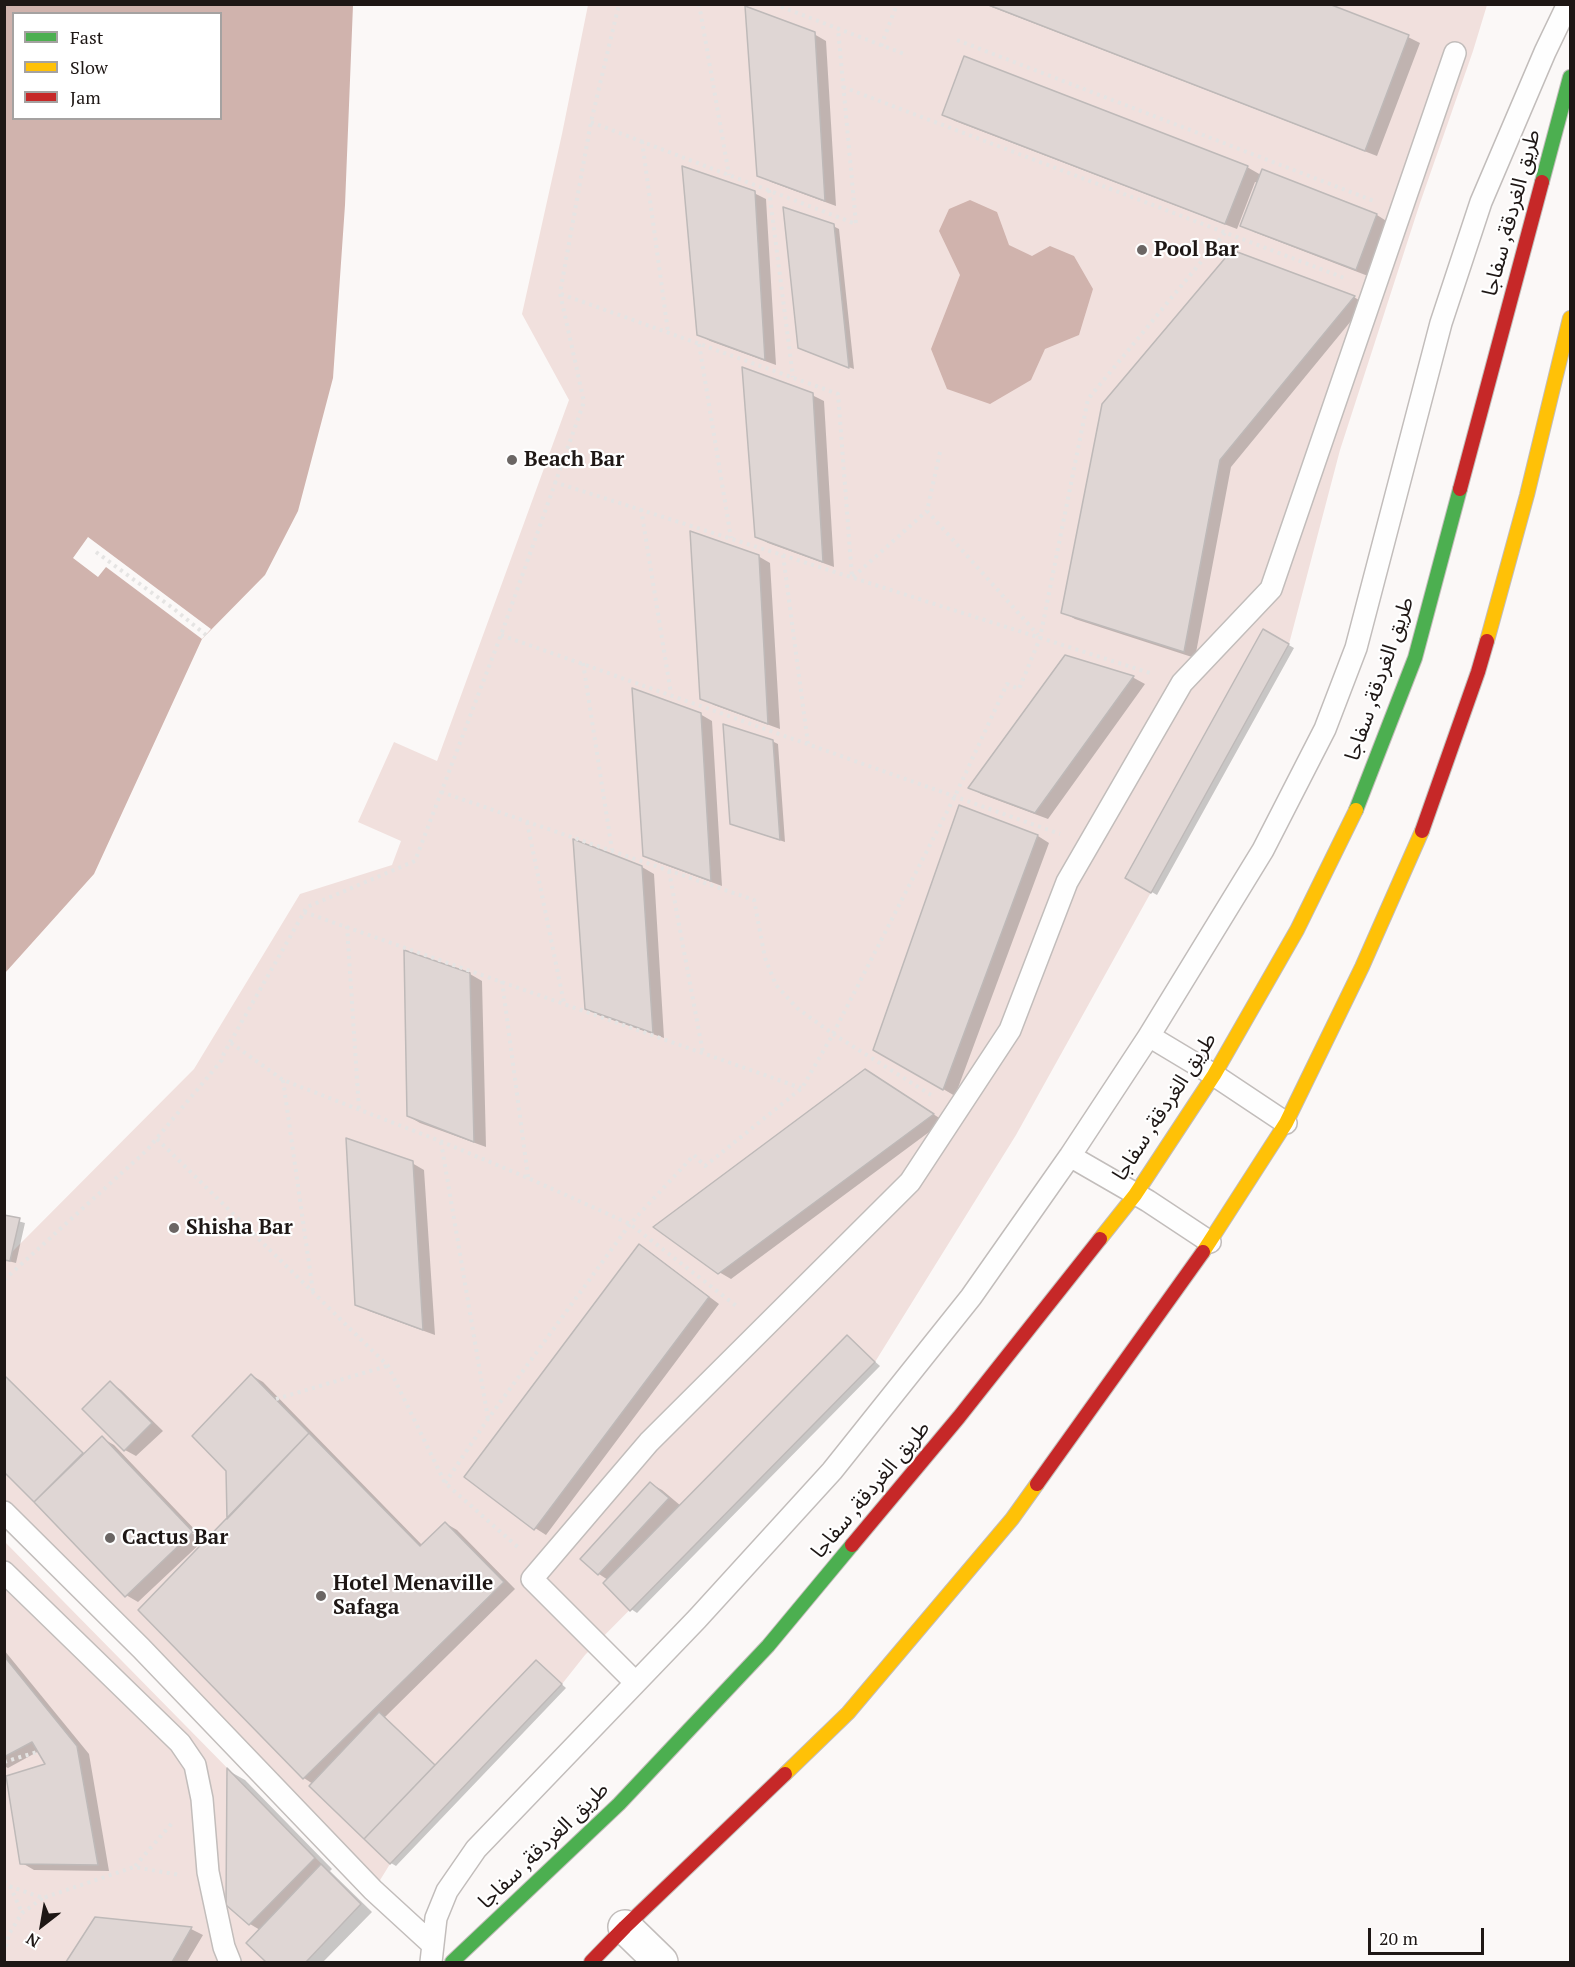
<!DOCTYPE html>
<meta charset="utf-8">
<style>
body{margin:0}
#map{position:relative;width:1575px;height:1967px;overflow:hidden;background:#fbf8f7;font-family:"PT Serif",serif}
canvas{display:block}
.frame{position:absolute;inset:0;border:6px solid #1e1715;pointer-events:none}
.legend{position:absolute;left:12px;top:12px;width:210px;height:108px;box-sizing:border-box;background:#fff;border:2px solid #a5a2a1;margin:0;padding:8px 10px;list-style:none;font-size:18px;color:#1e1715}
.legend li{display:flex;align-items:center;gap:12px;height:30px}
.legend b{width:30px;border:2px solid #a5a2a1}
.north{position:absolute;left:12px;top:1895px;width:60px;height:60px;-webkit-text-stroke:4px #fff;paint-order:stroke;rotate:211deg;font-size:16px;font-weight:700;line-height:24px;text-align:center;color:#1e1715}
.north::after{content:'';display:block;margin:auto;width:21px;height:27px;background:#1e1715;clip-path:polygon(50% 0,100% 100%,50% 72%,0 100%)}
.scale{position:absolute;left:1368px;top:1928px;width:116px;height:27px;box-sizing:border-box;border:3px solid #1e1715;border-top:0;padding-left:8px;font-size:18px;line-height:21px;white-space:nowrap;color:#1e1715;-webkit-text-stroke:4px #fff;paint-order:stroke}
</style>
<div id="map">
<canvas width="1575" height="1967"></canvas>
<div class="frame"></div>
<ul class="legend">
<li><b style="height:8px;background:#4caf50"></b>Fast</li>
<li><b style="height:8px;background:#ffc107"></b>Slow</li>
<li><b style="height:8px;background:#c62828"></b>Jam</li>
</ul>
<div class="north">N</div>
<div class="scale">20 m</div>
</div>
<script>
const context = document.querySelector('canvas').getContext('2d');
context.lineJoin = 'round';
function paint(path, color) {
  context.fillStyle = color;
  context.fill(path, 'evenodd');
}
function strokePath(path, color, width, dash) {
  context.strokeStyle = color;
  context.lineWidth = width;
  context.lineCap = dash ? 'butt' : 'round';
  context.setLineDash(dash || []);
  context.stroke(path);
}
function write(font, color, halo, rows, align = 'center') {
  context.font = font + ' "PT Serif","Noto Sans Arabic",serif';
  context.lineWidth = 4.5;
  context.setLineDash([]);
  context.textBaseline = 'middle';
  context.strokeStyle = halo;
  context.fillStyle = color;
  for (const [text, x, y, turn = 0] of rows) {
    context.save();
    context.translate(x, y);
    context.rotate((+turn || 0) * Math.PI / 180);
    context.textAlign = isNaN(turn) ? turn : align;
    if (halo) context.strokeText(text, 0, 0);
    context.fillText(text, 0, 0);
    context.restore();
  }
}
paint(new Path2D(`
 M588 5H1487L1473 51 1420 203 1340 450 1289 644 1016 1135 875 1362 585 1655 562 1684 390 1864 377 1885 5 1505V1259L194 1069 300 894 392 865 401 841 358 822 394 742 437 761 569 400 522 314 562 134Z
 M4 1541 361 1904 306 1962H5Z`), '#f1e0dd');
paint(new Path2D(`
 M5 5H353L345 205 333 378 298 511 265 575 202 639 94 874 5 973ZM14 14H220V118H14Z
 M970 200 997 212 1009 245 1032 256 1050 246 1074 256 1093 289 1079 335 1045 349 1031 380 990 404 947 389 931 349 960 275 939 231 949 209Z`), '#d0b3ad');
paint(new Path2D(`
 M88 537 211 629 202 639 106 567 98 577 73 558Z`), '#fbf8f7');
paint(new Path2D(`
 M984 4H1325L1408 37 1420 43 1377 156Z
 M814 34 826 41 836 206 771 182 759 175Z
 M943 114 1247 167 1261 175 1263 171 1377 215 1388 222 1368 276 1254 232 1242 225 1258 183 1255 182 1237 229 955 121Z
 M754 193 766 199 776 365 710 341 698 334Z
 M833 226 839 229 854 369 805 351Z
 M1233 251 1354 297 1365 304 1231 467 1195 658 1075 619 1063 612Z
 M812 395 824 401 834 567 768 543 756 536Z
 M758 556 770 563 780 729 714 705 702 698Z
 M1264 631 1294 648 1157 895 1127 878Z
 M1066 657 1134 678 1145 684 1048 819 981 794 970 787Z
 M700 714 712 721 722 886 657 862 645 855Z
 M772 741 778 744 785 842 737 826Z
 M960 807 1038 836 1049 843 955 1096 875 1049Z
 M642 867 654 874 664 1038 598 1015 586 1008Z
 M470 974 482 981 486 1147 420 1123 408 1116Z
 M877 1078 944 1121 731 1279 719 1272Z
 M412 1163 424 1170 435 1335 369 1311 357 1304Z
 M4 1217 25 1223 16 1263 4 1260Z
 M639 1246 651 1253 719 1304 546 1535 535 1528Z
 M847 1337 880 1366 637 1613 631 1609 608 1580 599 1574 582 1559 651 1484 662 1490 681 1506Z
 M4 1375 85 1455 102 1438 114 1445 198 1533 188 1527 186 1530 204 1540 138 1602 126 1595 4 1470Z
 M251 1375 263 1382 423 1546 445 1523 457 1530 515 1589 385 1717 436 1766 536 1661 566 1688 396 1866 391 1863 311 1786 313 1784 304 1778 228 1519Z
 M110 1383 121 1390 163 1431 136 1456 125 1450Z
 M4 1650 89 1754 109 1871 34 1870 22 1863 47 1765 39 1751 8 1768 4 1766Z
 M229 1771 245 1780 332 1869 330 1871 372 1912 323 1962H268L248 1943 260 1930 250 1924Z
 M96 1919 191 1929 203 1935 187 1962H68Z`), '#0003');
const building = new Path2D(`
 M986 4H1329L1409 35 1365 151Z
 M745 6 815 32 825 201 757 176Z
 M964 56 1248 166 1225 224 942 115Z
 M682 166 755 191 765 360 697 335Z
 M1262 169 1377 214 1356 270 1240 226Z
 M783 207 834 224 849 368 798 348Z
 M1232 250 1355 296 1220 460 1184 652 1061 613 1102 404Z
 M742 367 813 393 823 562 755 537Z
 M690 531 759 555 768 724 700 699Z
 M1263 629 1289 644 1151 893 1125 878Z
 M1065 655 1134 676 1035 813 968 788Z
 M632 688 701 713 711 881 643 856Z
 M723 724 773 740 780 840 730 824Z
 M959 805 1038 835 943 1090 873 1050Z
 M573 839 642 866 653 1033 585 1009Z
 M404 950 470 973 474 1142 407 1116Z
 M865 1069 934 1114 718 1274 653 1227Z
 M346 1138 413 1161 423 1330 355 1305Z
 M4 1215 20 1218 10 1261 4 1260Z
 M639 1244 709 1297 534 1530 464 1477Z
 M847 1335 875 1362 630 1611 603 1583Z
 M251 1374 309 1433 227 1519 226 1471 192 1436Z
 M4 1375 83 1453 34 1502 4 1472Z
 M110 1381 152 1423 124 1451 82 1409Z
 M309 1433 420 1546 445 1522 504 1582 303 1779 138 1610Z
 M102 1436 193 1532 125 1597 34 1502Z
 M650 1482 669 1498 598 1575 580 1559Z
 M4 1656 77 1746 98 1865 20 1864 6 1776 45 1764 32 1742 4 1757Z
 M536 1660 562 1684 390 1864 364 1839Z
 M379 1712 435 1765 364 1839 309 1786Z
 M227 1768 315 1858 249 1925 226 1905Z
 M321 1864 361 1904 306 1962H266L246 1943Z
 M95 1917 192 1927 172 1962H66Z`);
paint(building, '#dfd6d4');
strokePath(building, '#beb9b8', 1.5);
const lane = new Path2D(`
 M1149 1036 1214 1075 1286 1123
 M1070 1156 1148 1201 1210 1242
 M4 1512 141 1648 373 1890 433 1945
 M4 1572 180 1743 195 1765 202 1799 208 1872 224 1947 230 1962
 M635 1682 532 1579 649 1442 910 1182 1010 1030 1067 882 1182 683 1271 589 1455 53
 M431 1962 436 1918 447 1891 476 1849 697 1619 832 1471 971 1297 1070 1156 1149 1036 1263 850 1325 729 1356 648 1441 323 1481 202 1545 52 1568 4`);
const street = new Path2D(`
 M625 1927 661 1962`);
const fast = new Path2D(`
 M1542 182 1570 77
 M1356 810 1415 658 1460 489
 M452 1962 619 1804 768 1646 852 1545`);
const slow = new Path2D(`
 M1487 641 1527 495 1570 318
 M1100 1239 1135 1195 1214 1075 1297 930 1356 810
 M1203 1252 1286 1123 1362 967 1422 831
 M785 1774 848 1713 1012 1519 1037 1484`);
const jam = new Path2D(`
 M1460 489 1542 182
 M1422 831 1478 672 1487 641
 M1037 1484 1203 1252
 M852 1545 959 1417 1100 1239
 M591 1962 625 1927 785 1774`);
strokePath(lane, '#c2bdbb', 24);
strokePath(street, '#c2bdbb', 36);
strokePath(fast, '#c2bdbb', 16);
strokePath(slow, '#c2bdbb', 16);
strokePath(jam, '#c2bdbb', 16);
strokePath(new Path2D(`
 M699 4 729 175
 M774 4 907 55
 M957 40 1374 201
 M881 46 897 4
 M843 87 1347 279
 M591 122 856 224 838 29
 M642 141 668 332
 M769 190 793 377
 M561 294 838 394 852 577
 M699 344 731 538
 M940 452 927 511 1038 635
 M554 482 1153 674
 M641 509 671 694
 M96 552 174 609 206 635
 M783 555 808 744
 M853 577 927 511
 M501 635 1060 834
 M583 663 612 850
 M441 792 754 900 765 958 776 985 797 1008 833 1034 931 1095
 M527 822 564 1003
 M669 871 703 1053
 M304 912 801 1088
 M347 926 359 1110
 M502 981 528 1177
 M231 1043 283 1080 440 1141 528 1178 630 1224 739 1308
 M283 1080 313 1292
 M157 1139 388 1366 445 1483 520 1549
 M441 1142 488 1419
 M4 1280 147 1150 222 1060 224 1053 307 907 415 861 501 635 584 402 560 293 591 122 619 4
 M276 1399 387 1366
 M445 1483 488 1419 630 1224 694 1155 705 1166 802 1088 833 1034 955 796 1007 684 1019 689 1040 638 1088 399 1225 233
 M4 1762 37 1752
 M135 1866 173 1822
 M4 1881 9 1886 43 1898 134 1867 180 1875
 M10 1886 22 1913
 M4 1954 9 1934 22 1913 43 1898`), '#e5e4e3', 4, [3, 4.5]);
strokePath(lane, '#fefefe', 21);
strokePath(street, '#fefefe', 33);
strokePath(fast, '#4caf50', 14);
strokePath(slow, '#ffc107', 14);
strokePath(jam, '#c62828', 14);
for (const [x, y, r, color] of [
 [1142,250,6,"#6b6664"],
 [512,460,6,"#6b6664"],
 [174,1228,6,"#6b6664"],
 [110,1538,6,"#6b6664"],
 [321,1596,6,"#6b6664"]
]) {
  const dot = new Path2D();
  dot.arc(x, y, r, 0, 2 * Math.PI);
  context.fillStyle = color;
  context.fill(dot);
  strokePath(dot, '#fff', 2);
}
write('21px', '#1e1715', '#fff', [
 ["طريق الغردقة, سفاجا",1512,213,-75],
 ["طريق الغردقة, سفاجا",1380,679,-71],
 ["طريق الغردقة, سفاجا",1165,1107,-57],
 ["طريق الغردقة, سفاجا",871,1490,-50],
 ["طريق الغردقة, سفاجا",544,1846,-44]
]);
write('bold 21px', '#1e1715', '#fff', [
 ["Pool Bar",1154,250],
 ["Beach Bar",524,460],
 ["Shisha Bar",186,1228],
 ["Cactus Bar",122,1538],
 ["Hotel Menaville",333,1584],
 ["Safaga",333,1608]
], 'left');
</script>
